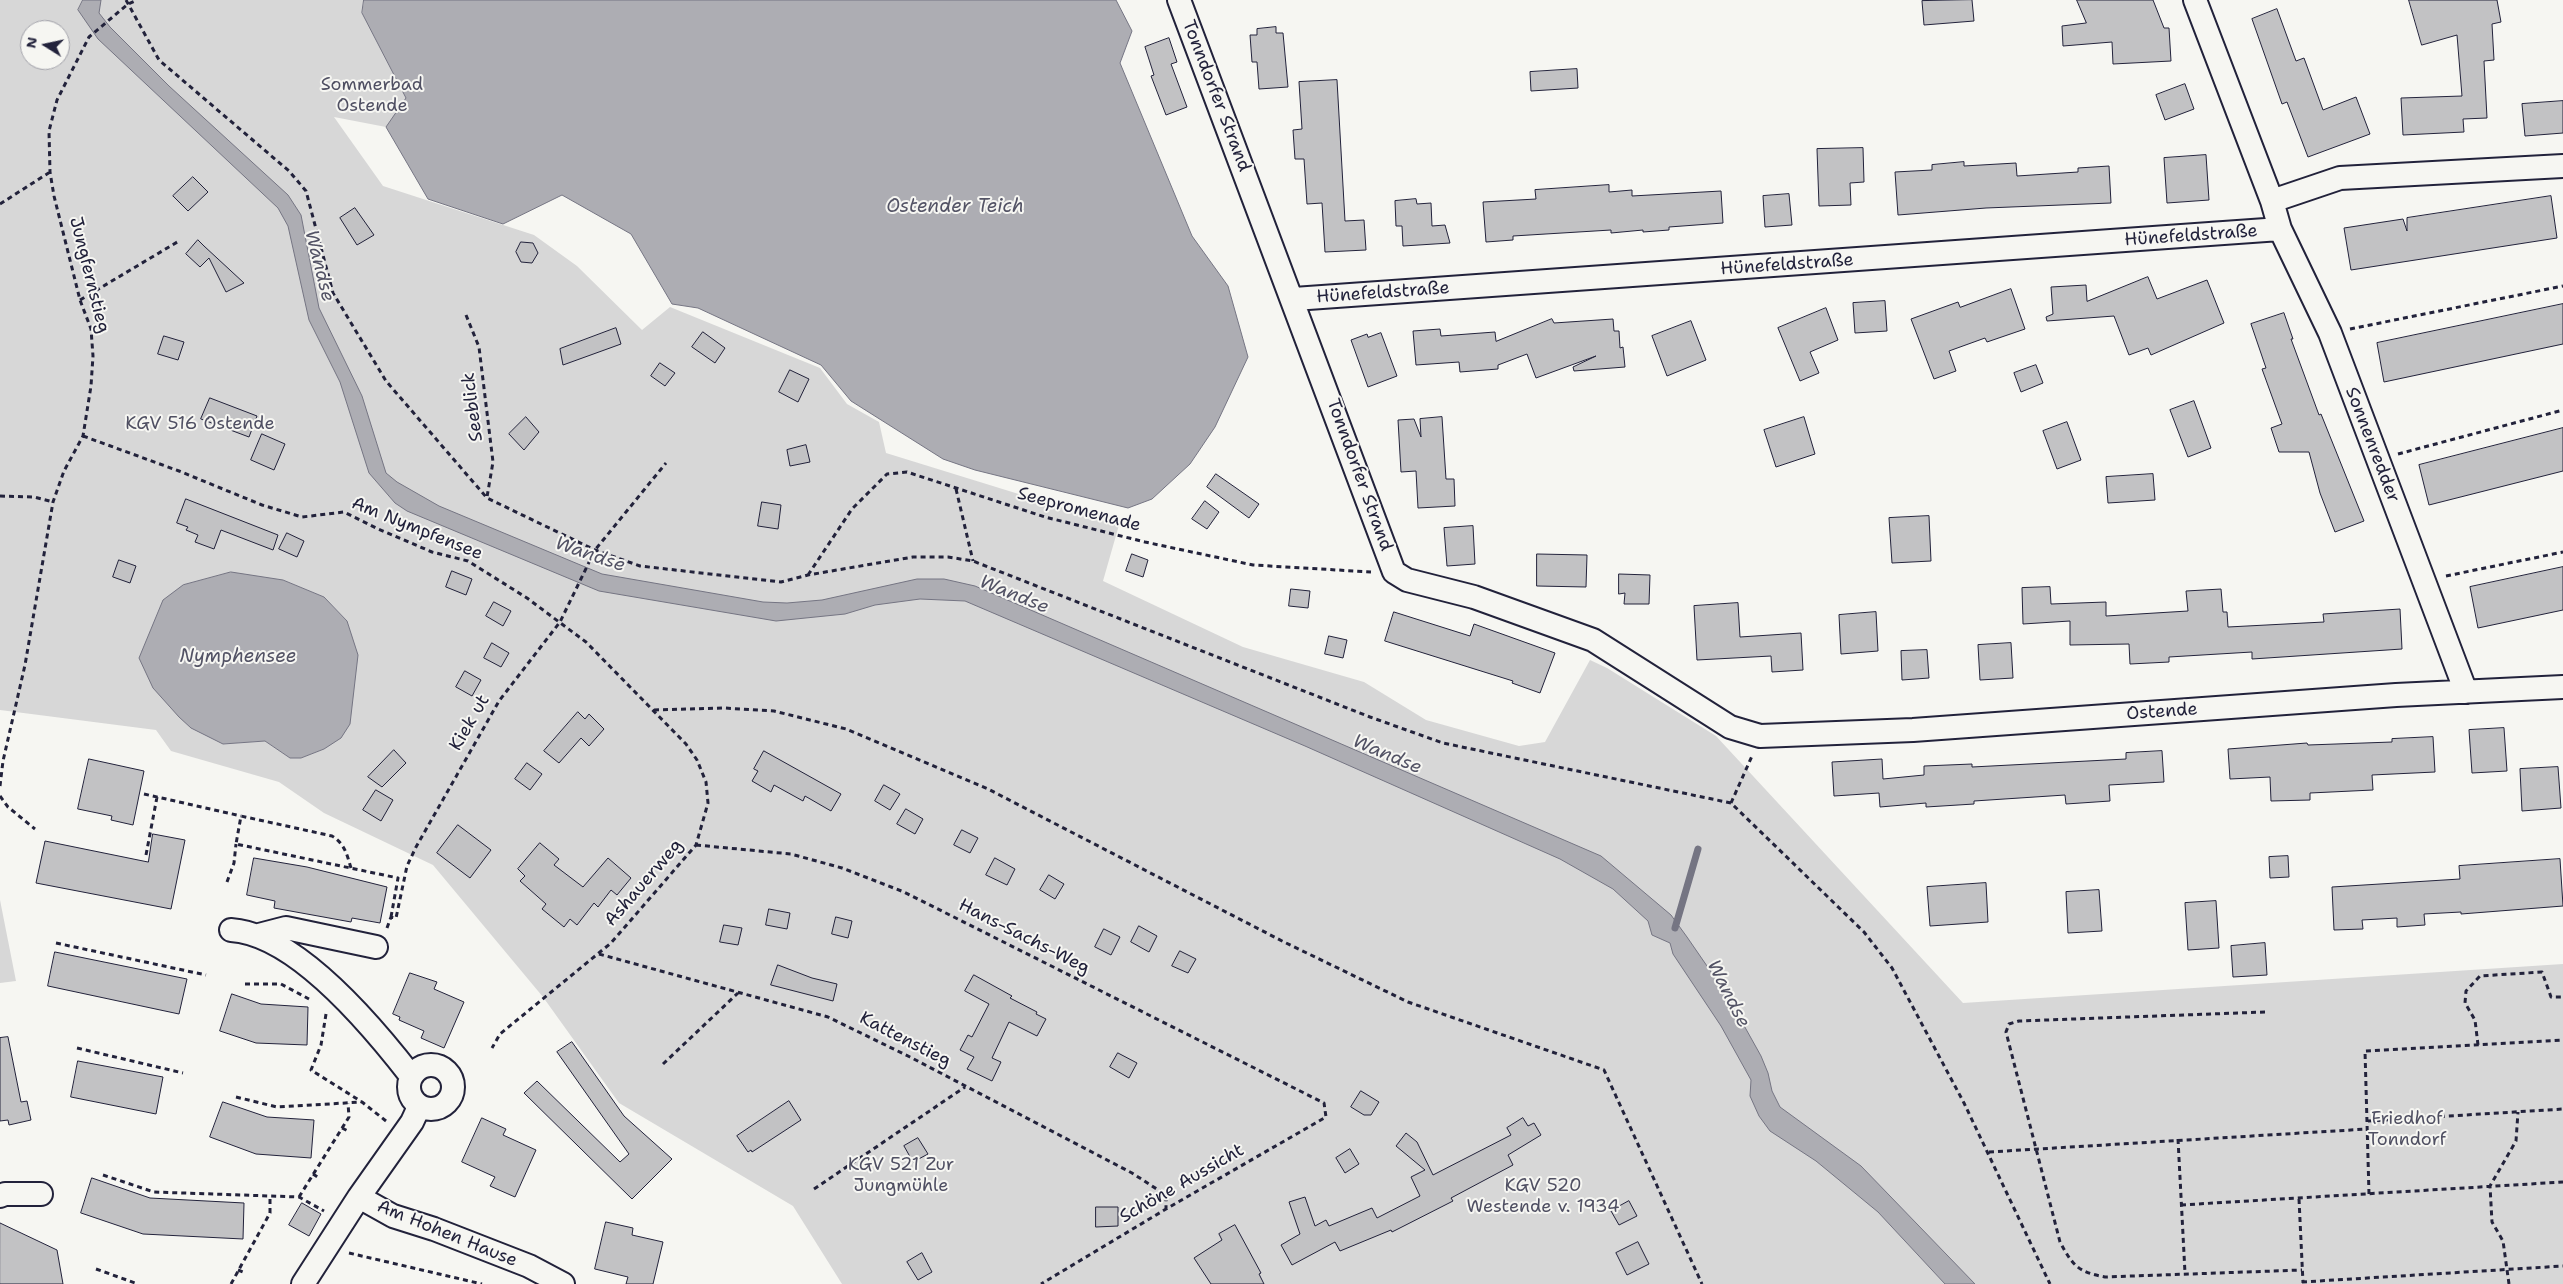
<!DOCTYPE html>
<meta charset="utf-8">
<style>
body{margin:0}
#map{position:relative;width:2563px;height:1284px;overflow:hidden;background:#f6f6f2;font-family:"Shantell Sans",sans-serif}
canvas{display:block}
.north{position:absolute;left:20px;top:20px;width:50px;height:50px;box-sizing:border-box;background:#f6f6f2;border:1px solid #a1a1a9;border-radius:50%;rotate:280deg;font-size:14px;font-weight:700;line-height:20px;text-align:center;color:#22223b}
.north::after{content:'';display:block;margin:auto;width:18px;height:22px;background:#22223b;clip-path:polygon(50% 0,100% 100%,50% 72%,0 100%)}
</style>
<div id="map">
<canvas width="2563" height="1284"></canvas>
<div class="north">N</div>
</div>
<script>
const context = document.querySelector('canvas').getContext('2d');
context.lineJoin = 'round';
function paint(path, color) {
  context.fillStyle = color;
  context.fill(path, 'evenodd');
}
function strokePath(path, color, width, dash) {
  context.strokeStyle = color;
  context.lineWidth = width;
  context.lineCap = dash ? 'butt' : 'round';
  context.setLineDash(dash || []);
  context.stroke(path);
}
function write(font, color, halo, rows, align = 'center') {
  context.font = font + ' "Shantell Sans",sans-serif';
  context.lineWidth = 4;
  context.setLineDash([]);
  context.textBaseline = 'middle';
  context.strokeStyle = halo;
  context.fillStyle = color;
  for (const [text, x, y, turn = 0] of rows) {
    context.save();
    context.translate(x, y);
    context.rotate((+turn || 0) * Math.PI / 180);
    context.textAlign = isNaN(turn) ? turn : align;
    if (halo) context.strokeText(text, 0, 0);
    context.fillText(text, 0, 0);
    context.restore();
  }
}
paint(new Path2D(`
 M0 0H364L362 13 407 98 386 127 334 117 383 186 534 235 577 266 642 330 670 307 820 368 847 404 879 422 886 453 1119 525 1103 581 1243 647 1364 682 1426 720 1519 746 1545 742 1590 660 1607 668 1716 736 1963 1003 2563 964V1284H842L793 1206 619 1103 543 997 433 865 324 813 279 782 171 751 156 730 0 710ZM30 30H60V60H30ZM283 580 324 597 347 621 324 749 301 758H290L265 741 223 744Z
 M0 900 16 981 0 983Z`), '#d7d7d7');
const water = new Path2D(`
 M83 0H101L99 13 110 27 169 86 288 195 301 215 319 308 362 396 386 473 397 482 439 506 602 574 763 602 787 603 822 600 917 579H944L975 586 1601 856 1671 915 1687 937 1727 995 1761 1056 1768 1073 1772 1091 1780 1107 1861 1166 1975 1284H1945L1878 1212 1816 1161 1770 1131 1759 1116 1750 1096 1751 1080 1721 1026 1673 954 1670 943 1652 935 1648 921 1613 889 1560 859 1305 746 965 601 920 599 875 605 845 614 776 621 599 591 407 511 395 503 369 473 340 382 309 320 288 226 278 208 98 39 78 10Z
 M364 0H1116L1132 31 1120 63 1192 236 1228 286 1248 357 1215 427 1190 464 1152 499 1128 508 975 470 943 459 851 401 821 365 698 308 672 304 631 234 562 195 503 224 428 199 386 127 406 98 362 13Z
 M231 572 283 580 324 597 347 621 358 655 350 724 341 738 324 749 301 758H290L265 741 223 744 191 728 179 717 153 688 139 658 163 600 183 585Z`);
paint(water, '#adadb3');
strokePath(water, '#757583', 1);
strokePath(new Path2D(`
 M1675 928 1698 849`), '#757583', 7);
const building = new Path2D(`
 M1972 0 1974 21 1924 25 1922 1Z
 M2077 0H2153L2164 28H2169L2171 61 2113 64 2112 42 2063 46 2062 26 2086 23Z
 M2409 0H2497L2501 22 2492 24 2494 60 2484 61 2487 118 2463 119 2464 132 2403 135 2401 98 2462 96 2457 35 2422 45Z
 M2277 9 2296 61 2304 58 2323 110 2356 97 2370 134 2308 157 2287 102 2282 104 2252 19Z
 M1276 27V33H1283L1288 87 1259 89 1257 62H1252L1250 35H1257V29Z
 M1169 38 1177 62 1171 64 1187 107 1166 115 1151 76 1154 75 1145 47Z
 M1577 69 1578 88 1531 91 1530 72Z
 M1337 80 1345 221 1364 220 1366 250 1325 252 1322 203 1307 204 1304 159H1295L1293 130 1302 129 1299 82Z
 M2185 84 2194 109 2165 120 2156 95Z
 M2563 101V133L2525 136 2522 104Z
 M1863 148 1864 182 1850 183 1851 205 1819 206 1817 149Z
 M2206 155 2209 200 2167 203 2164 158Z
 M1964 162V166L2016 163 2017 176 2078 172V168L2109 166 2111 203 1986 208 1898 215 1895 172 1932 170V165Z
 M193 177 208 192 188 211 173 196Z
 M1609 185V192L1632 190V196L1721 191 1723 223 1669 227V230L1643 232V230L1611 233V230L1513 236V240L1486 242 1483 202 1536 199 1535 190Z
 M1789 194 1792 225 1765 227 1763 196Z
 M2551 196 2557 238 2351 270 2344 228 2403 219 2407 231V218Z
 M1416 199 1417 204 1431 203 1432 226 1445 225 1450 243 1403 246 1402 226H1396L1395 201Z
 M355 208 374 235 357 245 340 218Z
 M198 240 204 246 244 283 226 292 209 258 200 267 186 254Z
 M521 242 533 243 538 253 532 263 521 262 516 252Z
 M2148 277 2157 299 2207 280 2224 323 2151 355 2148 348 2129 355 2114 316 2047 321 2046 317 2053 314 2051 287 2086 285 2087 301Z
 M2011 289 2025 329 1987 342 1985 338 1949 351 1956 371 1934 379 1911 319 1958 302 1960 307Z
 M1885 301 1887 331 1855 333 1853 303Z
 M2563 304V344L2384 382 2377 343Z
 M1826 308 1838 340 1810 352 1819 373 1800 381 1778 328Z
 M2284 313 2293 339H2291L2319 415 2321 414 2364 521 2335 532 2320 493 2309 452H2279L2271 428 2282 424 2262 369 2266 368 2251 324Z
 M1552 319 1554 323 1613 319 1614 331H1619L1620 348 1623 347 1625 367 1574 371 1573 367 1596 356 1536 378 1527 354 1498 365V369L1460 372 1459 362 1416 365 1413 331 1440 329 1441 336 1495 332 1496 341Z
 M1691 321 1706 360 1667 376 1652 336Z
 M616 328 621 344 563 365 560 349Z
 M703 332 725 348 715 363 692 347Z
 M1381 333 1397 376 1368 387 1351 340 1367 334 1368 337Z
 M164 336 184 342 178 360 158 354Z
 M660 363 675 373 665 386 651 376Z
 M2036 365 2043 383 2021 392 2014 373Z
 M790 370 809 379 798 402 779 392Z
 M210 398 257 416 249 437 201 419Z
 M2194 401 2211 448 2188 457 2170 410Z
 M526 417 539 432 524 450 509 434Z
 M1442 417 1446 479H1454L1455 506 1418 508 1416 471 1401 472 1398 420 1414 419 1421 437 1420 419Z
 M1804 417 1815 454 1776 467 1764 430Z
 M2067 422 2081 460 2057 469 2043 431Z
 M2563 428V471L2429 505 2419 465Z
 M262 434 285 444 274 470 251 460Z
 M806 445 810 462 790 466 787 450Z
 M1216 474 1259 504 1249 518 1207 487Z
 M2153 474 2155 500 2108 503 2106 477Z
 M186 499 278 535 273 550 221 530 214 549 195 542 198 535 186 530 188 527 177 523Z
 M1205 501 1219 512 1207 529 1192 519Z
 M762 502 781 505 778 529 758 526Z
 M1929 516 1931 561 1892 563 1889 518Z
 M1473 526 1475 564 1447 566 1444 528Z
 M287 533 304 541 297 557 279 549Z
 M1132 554 1148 560 1143 577 1126 571Z
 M1537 554 1587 555 1586 587 1537 586Z
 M119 560 136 566 130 583 113 577Z
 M2563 567V610L2478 628 2470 587Z
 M452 571 472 579 466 595 446 587Z
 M1619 574 1650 575 1649 604H1624L1625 593 1619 594Z
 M2050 587 2051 604 2106 602V616L2188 611 2186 591 2221 589 2223 612H2227L2228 627 2324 622 2323 614 2400 609 2402 649 2252 659V652L2169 657V662L2130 664 2129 644 2070 645V621L2023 624 2022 588Z
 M1291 589 1310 591 1308 608 1289 606Z
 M494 602 511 611 503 626 486 616Z
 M1738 603 1740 637 1801 633 1803 670 1772 672 1771 656 1697 660 1694 606Z
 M1394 612 1470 636 1474 624 1555 653 1540 693 1512 683 1513 681 1385 641Z
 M1876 612 1878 651 1841 654 1839 615Z
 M1329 636 1347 640 1343 658 1325 654Z
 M492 643 509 653 501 667 484 658Z
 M2011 643 2013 678 1980 680 1978 645Z
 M1927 650 1929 678 1902 680 1901 651Z
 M465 671 481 680 472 696 456 687Z
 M578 712 585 719 589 714 604 729 589 746 581 738 559 763 544 751Z
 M2504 728 2507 771 2472 773 2469 730Z
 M2433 737 2435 772 2372 775 2373 790 2310 793V800L2271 801 2270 777 2230 779 2228 749 2307 743 2308 745 2392 742V739Z
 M394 750 406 763 382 787 368 777Z
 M764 751 841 794 831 811 805 796 803 801 774 785 771 792 752 781 758 771 754 769Z
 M2162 751 2164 782 2109 785 2110 801 2066 804 2065 795 1974 801V804L1926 807V803L1880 807 1879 793 1834 796 1832 762 1882 759 1883 779 1924 775V766L1972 764V767L2126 759V753Z
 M89 759 144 771 133 825 111 820 112 816 78 809Z
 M527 763 542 774 530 790 515 779Z
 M2558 767 2561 808 2522 811 2520 769Z
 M884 785 900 794 890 810 875 801Z
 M376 790 393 800 381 821 363 810Z
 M906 809 923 819 915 834 897 824Z
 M458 825 491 850 470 878 437 853Z
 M962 830 978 838 970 853 954 845Z
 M153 834 185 840 171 909 36 883 45 841 148 862Z
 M540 843 559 859 554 865 583 887 608 858 631 878 617 895 611 890 598 907 594 903 577 925 570 919 564 927 542 909 546 904 520 881 525 876 518 869Z
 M2288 856 2289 877 2270 878 2269 857Z
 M254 858 307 867 387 887 380 923 352 918 351 922 274 908 275 901 247 895Z
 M995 858 1015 869 1007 885 986 875Z
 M2560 859 2563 906 2461 914V912L2424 914 2425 925 2397 927V918L2362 920 2363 929 2334 930 2332 887 2460 879 2459 866Z
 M1049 875 1064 884 1055 899 1040 890Z
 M1986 883 1988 922 1930 926 1927 887Z
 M2099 890 2102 931 2068 933 2066 892Z
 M2216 901 2219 948 2188 950 2185 903Z
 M769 909 790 913 787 929 766 925Z
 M836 917 852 921 848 938 832 934Z
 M724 925 742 928 738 945 720 942Z
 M1139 926 1157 936 1149 952 1131 942Z
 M1104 929 1120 937 1111 955 1095 947Z
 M2265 943 2267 975 2233 977 2231 946Z
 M1180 951 1196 959 1188 973 1172 966Z
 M55 952 187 979 179 1014 48 986Z
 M778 965 812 978 837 984 833 1001 771 985Z
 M410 973 437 982 434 989 464 1002 444 1048 421 1038 424 1031 399 1020 400 1017 393 1014Z
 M974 975 1012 996 1010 998 1037 1012 1036 1014 1046 1019 1037 1036 1009 1022 992 1058 1001 1062 992 1081 967 1069 974 1057 960 1050 968 1035 972 1037 989 1004 965 991Z
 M232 994 261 1004 308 1007 307 1045 256 1043 220 1031Z
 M8 1037 21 1102 27 1101 31 1120 9 1125 8 1120 0 1121V1038Z
 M572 1042 624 1116 672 1159 632 1199 524 1093 537 1081 620 1162 629 1154 557 1052Z
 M1118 1053 1137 1063 1129 1078 1110 1067Z
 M78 1061 163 1077 156 1114 71 1097Z
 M1361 1091 1379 1102 1371 1115H1364L1351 1107Z
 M789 1101 801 1120 752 1152 751 1150 748 1152 737 1136Z
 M223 1102 267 1117 314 1120 311 1158 256 1154 210 1137Z
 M482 1118 506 1129 503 1135 536 1150 515 1197 490 1186 495 1177 462 1162Z
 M1523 1118 1528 1126 1534 1123 1541 1135 1508 1155 1513 1165 1451 1198 1453 1201 1392 1232 1391 1230 1340 1251 1335 1242 1292 1265 1281 1245 1300 1234 1289 1202 1305 1197 1315 1226 1326 1220 1329 1226 1372 1208 1377 1218 1420 1196 1411 1177 1425 1170 1396 1146 1406 1133 1417 1142 1433 1175 1511 1135 1507 1128Z
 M918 1138 928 1154 913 1162 904 1146Z
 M1350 1149 1359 1164 1345 1173 1336 1158Z
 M92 1178 150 1198 244 1203 243 1239 143 1234 81 1213Z
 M1629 1201 1637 1216 1619 1225 1611 1211Z
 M302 1203 321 1214 309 1236 289 1225Z
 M1096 1207H1118V1226L1096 1227Z
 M606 1222 633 1228 632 1235 663 1242 653 1284H626L628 1277 595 1269Z
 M0 1223 57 1250 63 1284H0Z
 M1235 1225 1261 1273 1259 1274 1264 1284H1211L1194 1258 1222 1240 1219 1234Z
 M1638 1242 1649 1264 1627 1275 1616 1253Z
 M922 1253 932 1272 918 1280 907 1262Z`);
paint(building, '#c2c2c4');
strokePath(building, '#22223b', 1);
const minor = new Path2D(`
 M1179 0 1394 572 1407 580 1474 597 1593 640 1730 727 1760 736 1913 730 2396 695 2563 687
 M2195 0 2272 201 2280 229 2330 333 2466 692
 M2272 201 2340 178 2563 166
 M1294 299 2280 229
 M231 930C296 934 373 1027 411 1076
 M259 935 286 928 376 947
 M409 1087a22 22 0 1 1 44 0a22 22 0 1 1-44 0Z
 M0 1196 5 1194H41
 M359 1197 393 1216 434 1229 529 1266 563 1284
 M303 1284 359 1197 412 1122 419 1107`);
strokePath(minor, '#22223b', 26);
strokePath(new Path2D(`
 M126 0 159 60 289 171 306 191 333 293 386 381 487 498 595 550 640 566 781 582 808 575 913 557H948L973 561 1370 717 1443 743 1731 803 1864 932 1892 968 1964 1103 2050 1284
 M0 204 50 172
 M80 300 179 241
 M466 315 479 347 493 462 487 497
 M2350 329 2563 286
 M83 436 179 471 262 505 302 517 344 512 376 528 432 552 468 561 527 598 586 642 686 744 697 760 706 782 708 803 696 845 611 943 500 1034 492 1048
 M2398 454 2563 410
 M956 489 973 561
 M0 496 34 497 53 502
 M808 575 852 509 887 474 907 472 1045 517 1145 542 1253 565 1371 572
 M2446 576 2563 552
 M654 710 724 708 774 711 846 729 988 789 1284 942 1408 1002 1604 1070 1702 1284
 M0 786 3 761 25 665 53 502 64 471 83 436 91 386 93 356 91 329 80 300 54 196 50 172 49 131 57 100 89 37 128 4 137 0
 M144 794 241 816
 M0 796 8 807 35 829
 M1731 803 1752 756
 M696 845 791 854 842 868 904 892 1324 1103 1326 1117 1166 1209 1041 1284
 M146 855 157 797
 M351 868C347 855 345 844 332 836L241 816 236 844 398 878 391 917
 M227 882 234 863 236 844
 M387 928 391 917 396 918 407 866 416 847 499 701 560 622 595 550 666 463
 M56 943 206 975
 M599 954 828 1017 910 1057 1132 1173 1166 1195V1209
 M245 984H281L309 999
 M2265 1012 2019 1021 2009 1024 2006 1032 2060 1242C2073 1266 2078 1272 2105 1277L2302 1270
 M326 1014 321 1045 311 1070 362 1102
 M2478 1045 2475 1020 2465 1003 2466 991 2480 976 2542 972 2551 997H2563
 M77 1048 183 1073
 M663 1064 738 993
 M236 1097 277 1107 362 1102 386 1121
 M2368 1121 2563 1109
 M342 1128 348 1131
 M2178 1139 2185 1273
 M1989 1152 2367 1129
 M313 1174 319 1178
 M103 1175 154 1192 299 1197 324 1211
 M814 1189 965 1087
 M2369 1194 2365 1051 2563 1040
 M299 1197 349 1117 348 1103
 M2299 1199 2303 1283
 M2181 1205 2563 1182
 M349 1253 482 1284
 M96 1269 138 1284
 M238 1270 243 1272
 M2302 1282 2563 1266
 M231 1284 270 1213V1196
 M2509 1284 2503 1241 2492 1222 2490 1186 2516 1141 2518 1112`), '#22223b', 3, [5, 4]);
strokePath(minor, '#f6f6f2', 22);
write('18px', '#4f4f62', '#f6f6f2', [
 ["Sommerbad",372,85],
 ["Ostende",372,106],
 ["KGV 516 Ostende",200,424],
 ["Friedhof",2407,1119],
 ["Tonndorf",2407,1140],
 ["KGV 521 Zur",901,1165],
 ["Jungmühle",901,1186],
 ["KGV 520",1543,1186],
 ["Westende v. 1934",1543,1207]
]);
write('18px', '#22223b', '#f6f6f2', [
 ["Tonndorfer Strand",1216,96,69],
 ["Hünefeldstraße",2191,236,-4],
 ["Hünefeldstraße",1787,265,-4],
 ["Jungfernstieg",89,275,76],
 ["Hünefeldstraße",1383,293,-4],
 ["Seeblick",473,407,-97],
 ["Sonnenredder",2372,445,69],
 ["Tonndorfer Strand",1359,475,70],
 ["Seepromenade",1079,510,15],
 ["Am Nympfensee",417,529,22],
 ["Ostende",2162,712,-4],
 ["Kiek ut",470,723,-60],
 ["Ashauerweg",644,883,-49],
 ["Hans-Sachs-Weg",1024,937,27],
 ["Kattenstieg",905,1040,27],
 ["Schöne Aussicht",1182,1184,-30],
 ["Am Hohen Hause",447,1234,22]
]);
write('italic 19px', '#535365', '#f6f6f2', [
 ["Ostender Teich",955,207],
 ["Wandse",319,266,76],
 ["Wandse",590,555,19],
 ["Wandse",1014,595,22],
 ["Nymphensee",238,657],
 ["Wandse",1387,755,23],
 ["Wandse",1728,994,63]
]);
</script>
